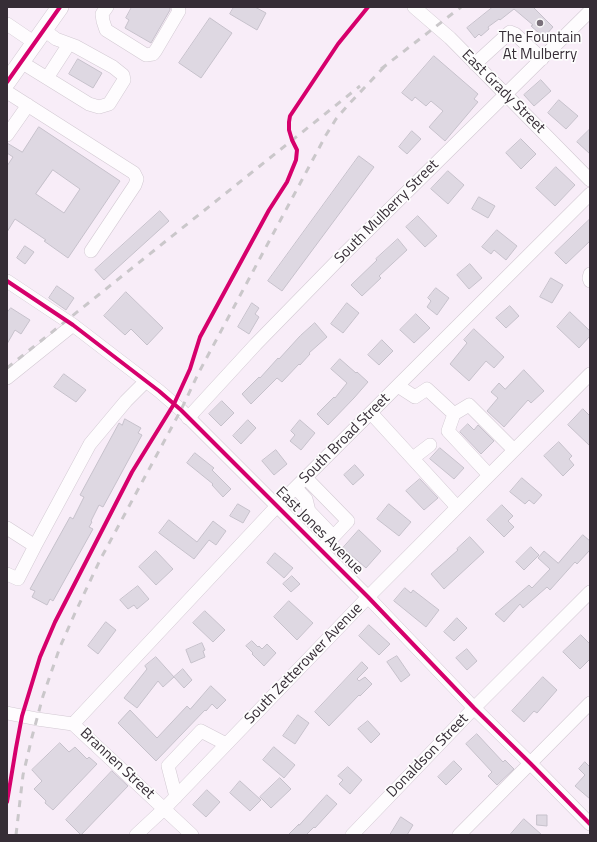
<!DOCTYPE html>
<style>
body{margin:0}
#map{position:relative;width:597px;height:842px;overflow:hidden;background:#f8edf8;font-family:"Titillium Web",sans-serif}
canvas{display:block}
.frame{position:absolute;inset:0;border:8px solid #362d36;pointer-events:none}
</style>
<div id="map">
<canvas width="597" height="842"></canvas>
<div class="frame"></div>
</div>
<script>
const context = document.querySelector('canvas').getContext('2d');
context.lineJoin = 'round';
function paint(path, color) {
  context.fillStyle = color;
  context.fill(path, 'evenodd');
}
function strokePath(path, color, width, dash) {
  context.strokeStyle = color;
  context.lineWidth = width;
  context.lineCap = dash ? 'butt' : 'round';
  context.setLineDash(dash || []);
  context.stroke(path);
}
function write(font, color, halo, rows, align = 'center') {
  context.font = font + ' "Titillium Web",sans-serif';
  context.lineWidth = 3.5;
  context.setLineDash([]);
  context.textBaseline = 'middle';
  context.strokeStyle = halo;
  context.fillStyle = color;
  for (const [text, x, y, turn = 0] of rows) {
    context.save();
    context.translate(x, y);
    context.rotate((+turn || 0) * Math.PI / 180);
    context.textAlign = isNaN(turn) ? turn : align;
    if (halo) context.strokeText(text, 0, 0);
    context.fillText(text, 0, 0);
    context.restore();
  }
}
const building = new Path2D(`
 M132 7H168L170 8V10L151 43 125 28 129 20 126 18Z
 M234 7H255L266 13 257 30 230 14Z
 M493 7H533L553 27 545 36 541 33 540 34 531 26 533 25 514 9 500 20 499 19 488 27 489 29 481 36 479 34 475 38 467 28Z
 M210 18 232 33 201 78 179 63Z
 M434 56 478 94 474 99 478 102 445 141 429 127 443 111 431 101 426 106 415 97 412 101 402 93Z
 M78 59 102 73 93 88 69 74Z
 M541 80 551 91 534 106 524 95Z
 M559 100 578 116 566 129 548 113Z
 M39 127 120 181 68 258 44 241 46 240 15 219 7 232V166L13 157 7 153V143L22 152ZM53 170 80 189 64 213 36 194Z
 M590 129V154L577 142Z
 M412 131 421 139 407 154 399 147Z
 M521 139 536 154 521 169 506 153Z
 M359 156 374 167 282 291 268 281Z
 M556 167 575 185 555 206 536 188Z
 M448 171 464 185 448 204 431 189Z
 M479 197 495 206 488 218 472 209Z
 M160 211 169 221 104 280 95 270Z
 M418 216 437 236 425 247 406 227Z
 M590 219V241L566 264 555 253Z
 M497 230 517 246 506 260 494 250 491 254 482 247Z
 M398 239 407 250 379 276 381 278 362 296 351 285 377 260 376 259Z
 M25 246 34 252 25 264 17 258Z
 M470 264 482 278 469 289 457 275Z
 M551 278 563 285 552 303 540 297Z
 M57 286 74 298 66 310 49 298Z
 M436 288 449 298 437 315 427 307 431 301 428 298Z
 M126 292 163 328 147 345 131 329 125 335 104 316Z
 M252 303 259 308 255 314 259 317 249 334 238 327Z
 M347 303 359 313 343 333 331 324Z
 M510 306 519 316 506 328 496 318Z
 M11 308 30 320 21 334 15 330 7 344V313Z
 M570 312 590 331V336L579 348 557 327Z
 M416 314 430 328 414 343 400 330Z
 M315 323 327 337 309 353 310 354 300 365 299 364 282 382 277 378 251 404 242 394 259 377 260 378 278 358 279 359 300 336Z
 M474 329 504 357 494 368 486 361 469 381 450 364 467 343 464 340Z
 M382 340 393 351 379 365 368 355Z
 M340 359 356 373 357 372 368 382 354 398 328 425 317 414 334 397 335 398 347 383 331 369Z
 M524 370 544 391 531 403 528 400 504 427 487 411 498 398 491 392 499 383 505 389Z
 M64 374 86 390 76 402 54 387Z
 M222 401 234 413 221 426 209 414Z
 M583 409 590 416V446L568 425Z
 M125 419 141 428 138 433 142 435 103 507 99 505 91 521 92 522 89 527 93 529 53 601 50 599 47 605 32 597 35 591 30 589 70 517 73 519 84 497 80 495 119 423 122 425Z
 M248 420 256 428 241 444 233 436Z
 M300 420 315 433 301 450 290 441 295 435 291 431Z
 M468 424 474 430 478 425 494 441 481 454 460 432Z
 M559 442 572 456 569 459 574 465 563 476 544 456Z
 M440 448 464 468 454 479 430 459Z
 M276 450 287 464 274 475 262 461Z
 M195 453 214 468 212 470 231 489 223 497 212 485 213 484 187 463Z
 M355 465 364 475 353 485 344 475Z
 M522 478 542 495 534 504 529 500 525 504 510 492Z
 M420 479 438 498 424 510 406 491Z
 M238 504 250 511 243 523 230 516Z
 M389 504 411 522 399 536 377 519Z
 M502 505 513 516 508 521 514 527 504 537 487 520Z
 M169 520 197 542 213 521 226 531 216 545 209 540 194 559 159 533Z
 M359 530 381 551 366 568 343 548Z
 M583 535 590 541V550L577 564 575 562 550 590 547 587 523 608 520 604 504 622 495 614 529 585 532 588 550 569 538 558 544 551 558 563Z
 M470 537 484 552 444 589 431 574 458 550 457 549Z
 M531 547 539 555 524 570 516 562Z
 M156 551 173 569 156 585 139 567Z
 M275 553 293 568 284 578 267 563Z
 M292 576 300 584 291 592 283 584Z
 M138 586 149 599 137 609 134 605 128 609 120 600Z
 M405 588 411 593 413 590 439 610 426 627 394 601Z
 M289 601 313 623 297 640 274 617Z
 M205 611 225 630 213 642 193 623Z
 M457 618 467 628 454 641 444 632Z
 M106 622 116 630 98 654 88 646Z
 M369 625 390 644 379 655 359 636Z
 M581 635 590 644V659L580 669 563 652Z
 M252 641 258 647 259 646 262 649 267 644 276 653 264 666 252 654 253 653 246 646Z
 M202 643 205 650 203 651 205 657 191 663 186 650Z
 M467 649 477 661 467 670 456 658Z
 M397 656 410 675 401 682 387 662Z
 M156 657 174 677 163 687 158 681 137 708 124 698 147 669 145 666Z
 M362 662 368 668 357 679 359 681 365 677 372 684 360 696 359 695 329 726 315 712Z
 M183 669 192 680 184 688 174 677Z
 M543 677 557 690 537 713 534 711 524 722 512 711Z
 M211 686 226 700 217 709 212 704 206 711 205 710 156 761 118 723 130 710 157 738 187 706 190 709Z
 M298 715 309 723 295 744 283 736Z
 M368 721 380 734 371 743 358 729Z
 M477 734 503 762 505 760 514 769 497 785 488 776 492 772 466 744Z
 M60 743 69 752 75 747 87 759 89 757 97 764 53 810 45 803 46 801 34 789 42 781 32 770Z
 M274 747 295 765 284 778 263 760Z
 M454 761 462 769 446 785 438 777Z
 M585 762 590 767V799L575 786 585 775 579 769Z
 M348 767 362 780 350 794 339 784 343 780 338 776Z
 M112 771 128 786 81 835 66 820Z
 M280 778 291 789 271 808 260 797Z
 M240 781 261 800 250 811 230 793Z
 M207 790 220 802 206 817 193 805Z
 M327 795 337 804 315 828 314 827 306 835H288L299 824V825Z
 M537 815H547V826L537 825Z
 M401 817 413 825 407 835H390Z
 M524 819 542 835H510Z`);
paint(building, '#ded8e2');
strokePath(building, '#c6c1cb', 1);
const minor = new Path2D(`
 M107 7 102 14 103 21 106 30 146 55 153 54 156 50 179 11 178 7
 M414 7 450 38 590 180
 M7 24 35 43
 M21 62 89 104 99 107 109 104 124 80 123 75 113 67 75 46 56 39 44 30
 M475 64 510 32 515 34 542 59
 M47 78 69 44
 M7 92 134 173 137 179 135 185 91 251
 M7 135 28 105
 M590 274 589 278 590 281
 M7 281 73 325 159 391 181 410 368 597 474 708 531 764 590 824
 M7 378 73 325
 M398 386 415 397 427 389 454 414 469 405 514 450
 M371 413 457 507
 M454 414 448 431 489 475
 M188 418 256 344 340 258 590 11
 M413 458 430 445
 M306 478 348 521 321 550
 M296 488 306 499 309 511 333 536
 M7 528 35 546 90 444 126 401 146 381
 M7 574 18 579 35 546
 M7 713 37 719 73 724 192 835
 M73 724 277 506 590 194
 M176 797 168 766 201 731 226 744
 M136 835 165 808 368 597 590 374
 M352 835 474 708 590 592
 M459 835 590 703`);
const major = new Path2D(`
 M7 82 60 7`);
strokePath(minor, '#d2c9d2', 14);
strokePath(major, '#d2c9d2', 18);
strokePath(minor, '#fefcfe', 13);
strokePath(major, '#fefcfe', 17);
strokePath(new Path2D(`
 M381 69 461 7
 M7 368 360 86
 M16 835 23 775 32 737 43 696 60 647 75 613 100 560 181 410 198 374 326 135 336 119 348 105 385 66`), '#cac7ca', 3, [7, 7]);
strokePath(new Path2D(`
 M7 82 60 7
 M7 281 73 325 159 391 181 410 368 597 474 708 531 764 590 824
 M7 802 16 748 22 716 40 657 55 622 132 472 174 404 190 369 200 337 269 210 287 182 296 160 297 150 292 140 289 130V122L290 116 338 44 368 7`), '#d6006c', 4);
for (const [x, y, r, color] of [
 [540,23,4,"#7a707a"]
]) {
  const dot = new Path2D();
  dot.arc(x, y, r, 0, 2 * Math.PI);
  context.fillStyle = color;
  context.fill(dot);
  strokePath(dot, '#fdfdfd', 1.5);
}
write('15px', '#362d36', '#fdfdfd', [
 ["The Fountain",540,38],
 ["At Mulberry",540,55]
]);
write('15px', '#362d36', '#fdfdfd', [
 ["East Grady Street",503,92,45],
 ["South Mulberry Street",387,212,-45],
 ["South Broad Street",345,439,-45],
 ["East Jones Avenue",319,531,45],
 ["South Zetterower Avenue",304,664,-46],
 ["Donaldson Street",428,756,-46],
 ["Brannen Street",117,764,43]
]);
</script>
